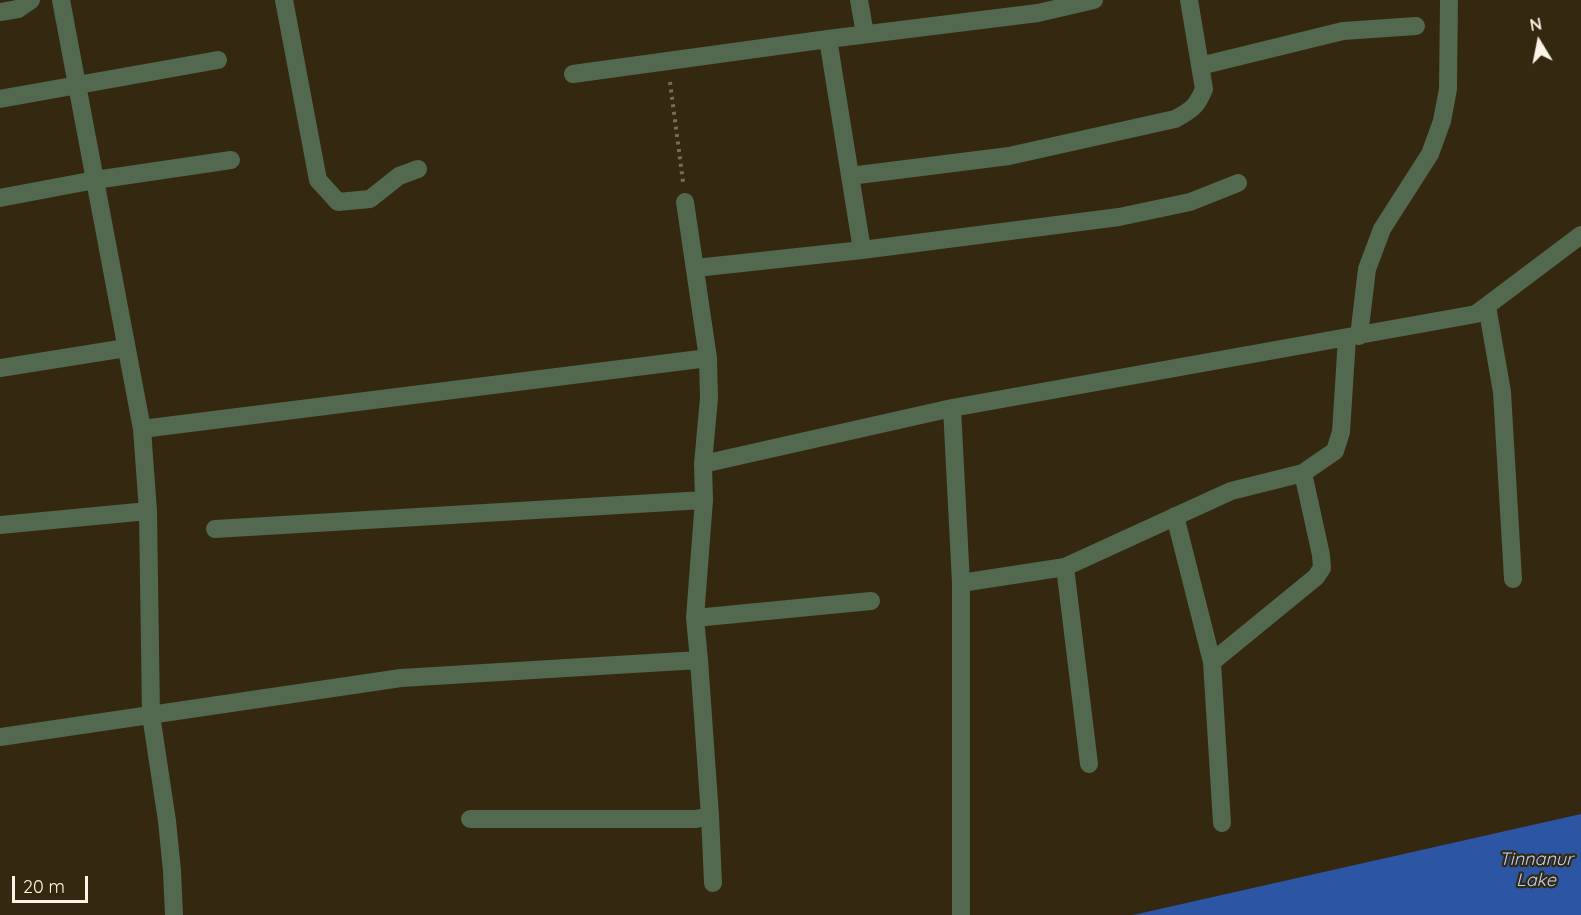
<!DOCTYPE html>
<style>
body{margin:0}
#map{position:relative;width:1581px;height:915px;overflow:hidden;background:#342810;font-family:Quicksand,sans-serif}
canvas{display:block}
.north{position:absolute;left:1509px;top:12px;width:60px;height:60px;-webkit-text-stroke:4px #342810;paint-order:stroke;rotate:350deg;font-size:16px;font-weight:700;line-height:24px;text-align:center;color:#fcf4e5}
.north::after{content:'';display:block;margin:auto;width:21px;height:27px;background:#fcf4e5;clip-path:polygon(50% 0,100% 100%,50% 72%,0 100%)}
.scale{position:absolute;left:12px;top:876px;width:76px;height:27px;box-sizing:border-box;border:3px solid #fcf4e5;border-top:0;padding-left:8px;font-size:18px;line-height:21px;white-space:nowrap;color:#fcf4e5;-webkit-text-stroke:4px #342810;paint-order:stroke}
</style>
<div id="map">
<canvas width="1581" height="915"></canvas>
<div class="north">N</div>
<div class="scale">20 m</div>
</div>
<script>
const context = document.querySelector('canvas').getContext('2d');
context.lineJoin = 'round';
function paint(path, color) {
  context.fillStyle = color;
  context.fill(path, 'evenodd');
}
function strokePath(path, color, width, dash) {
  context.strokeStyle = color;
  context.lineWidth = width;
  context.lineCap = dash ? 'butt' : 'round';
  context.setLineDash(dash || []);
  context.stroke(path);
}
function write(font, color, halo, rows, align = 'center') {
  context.font = font + ' Quicksand,sans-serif';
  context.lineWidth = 4.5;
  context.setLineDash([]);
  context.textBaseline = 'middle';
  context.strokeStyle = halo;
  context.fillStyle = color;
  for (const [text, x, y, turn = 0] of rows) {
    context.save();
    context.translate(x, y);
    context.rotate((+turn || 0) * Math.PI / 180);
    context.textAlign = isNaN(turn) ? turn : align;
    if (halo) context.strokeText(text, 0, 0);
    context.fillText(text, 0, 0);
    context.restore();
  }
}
paint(new Path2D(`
 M1581 814V915H1133Z`), '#2c55a3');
strokePath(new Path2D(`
 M670 82 683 182`), '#776c57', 4, [3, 4.5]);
strokePath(new Path2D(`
 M61 0 142 429
 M284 0 318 180 338 202 370 199 399 176 418 169
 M859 0 865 34
 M0 12 18 9 31 0
 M828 39 862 250
 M1200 66 1343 31 1416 26
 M573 74 828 39 1038 13 1094 0
 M0 99 218 60
 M850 176 1009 156 1175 119C1192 110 1197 106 1204 89L1189 0
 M0 198 95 180 231 160
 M696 268 862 250 1119 217 1190 202 1238 183
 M1487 306 1502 392 1513 579
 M1359 336 1367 269 1382 229 1430 154 1442 121 1448 89 1449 0
 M0 368 126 348
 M952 408 961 583V915
 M703 464 952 408 1476 314 1581 235
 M148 511 151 715 167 821 172 871 174 915
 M1175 516 1212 662 1222 823
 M0 525 148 511 142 429 708 358
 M215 529 704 500
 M1065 567 1089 764
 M961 583 1065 567 1231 491 1303 473 1335 451 1341 432 1347 338
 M695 618 871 601
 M1212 662 1316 577 1322 568 1321 555 1303 473
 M0 737 401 678 699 660 695 618 704 500 703 464 709 398 708 358 685 202
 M710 816 713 883
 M470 819H696L710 816 699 660`), '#52684f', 18);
write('italic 18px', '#bbd3ff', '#342810', [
 ["Tinnanur",1536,860],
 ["Lake",1536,881]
]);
</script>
